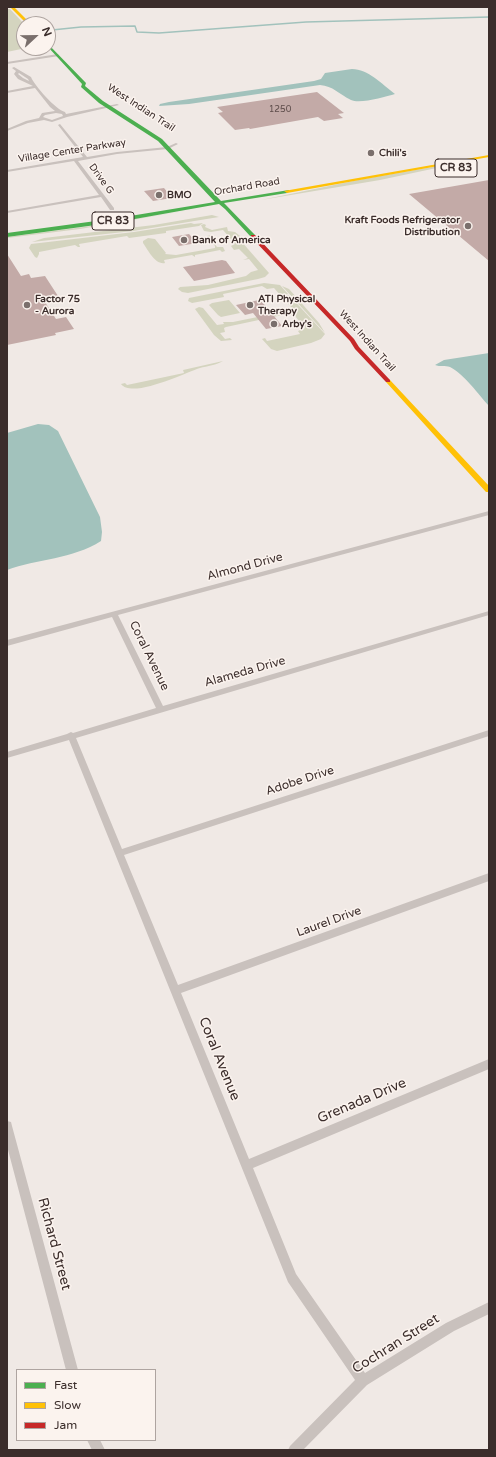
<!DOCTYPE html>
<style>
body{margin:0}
#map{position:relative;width:496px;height:1457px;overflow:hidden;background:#f0e9e5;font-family:"Varela Round",sans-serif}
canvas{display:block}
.frame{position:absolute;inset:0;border:8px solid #3b2d2b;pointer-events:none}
.legend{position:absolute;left:16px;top:1369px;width:140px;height:72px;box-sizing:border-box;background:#fbf3ee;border:1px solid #aea4a0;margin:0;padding:5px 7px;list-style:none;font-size:12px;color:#3b2d2b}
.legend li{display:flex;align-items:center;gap:8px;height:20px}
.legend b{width:20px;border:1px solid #aea4a0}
.north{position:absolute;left:16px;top:16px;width:40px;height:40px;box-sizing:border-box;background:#fbf3ee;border:1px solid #aea4a0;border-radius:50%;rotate:68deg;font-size:11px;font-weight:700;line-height:16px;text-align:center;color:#3b2d2b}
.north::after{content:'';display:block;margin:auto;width:14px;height:18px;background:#7a6f6c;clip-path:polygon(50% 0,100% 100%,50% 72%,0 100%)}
</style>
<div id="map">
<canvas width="496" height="1457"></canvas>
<div class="frame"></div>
<ul class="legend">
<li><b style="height:5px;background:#4caf50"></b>Fast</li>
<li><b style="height:5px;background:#ffc107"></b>Slow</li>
<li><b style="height:5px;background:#c62828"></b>Jam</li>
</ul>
<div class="north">N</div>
</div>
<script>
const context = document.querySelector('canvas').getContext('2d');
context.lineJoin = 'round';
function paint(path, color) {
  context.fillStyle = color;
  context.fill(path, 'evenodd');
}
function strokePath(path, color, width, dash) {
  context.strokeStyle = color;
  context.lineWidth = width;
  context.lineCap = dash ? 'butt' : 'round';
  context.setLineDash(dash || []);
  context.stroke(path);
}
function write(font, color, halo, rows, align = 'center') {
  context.font = font + ' "Varela Round",sans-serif';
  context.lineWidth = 3;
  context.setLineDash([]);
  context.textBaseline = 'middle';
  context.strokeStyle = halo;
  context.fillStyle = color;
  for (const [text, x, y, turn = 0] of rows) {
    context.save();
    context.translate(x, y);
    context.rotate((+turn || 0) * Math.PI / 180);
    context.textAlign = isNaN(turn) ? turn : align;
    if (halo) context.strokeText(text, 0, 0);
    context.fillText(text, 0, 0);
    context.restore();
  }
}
paint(new Path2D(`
 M7 9H10L24 24V48H26L7 52Z
 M479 159 380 180 261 200 363 179Z
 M189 210 80 229 7 238V237L99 225Z
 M212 215 219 217 133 231 32 242 44 238 154 225Z
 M191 223 194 224 203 223 199 226 166 231V233L129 238 127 236 79 244 80 247H78L75 245 39 252V254L37 258 35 257 29 248 31 244 134 232Z
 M204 224 206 225 205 227 212 230 227 227 228 231 235 232 240 236 241 241 269 273 265 277 258 279 188 293 182 292 178 289 180 287 208 285 246 276 251 272 258 270 249 259 243 260 248 258 239 249 234 250 231 246 235 244 223 230 211 232 204 231 201 225Z
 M212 235 213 236 209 237 217 247H223L225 251 222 252 220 250 195 255V257L192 255 164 260 165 263C155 265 148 250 143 243V241L148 238 155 239 166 253 165 254 176 255 215 248V246L207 236Z
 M264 283 280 285 288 294 281 296 274 288 267 289 262 286 223 294 224 297 192 303 188 301 189 298Z
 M282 286 289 289 319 323 325 333Z
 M289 295 325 334 321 339 311 343 277 351 271 349 262 339 265 338 267 341 300 334 298 331 305 328 295 316 287 314 226 327 224 328 225 332 220 333 225 339 230 338 232 340 221 341 214 335 195 309 199 307 203 308 217 325 224 324 223 322H233L287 311 292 308 282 297Z
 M229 300 240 313 221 317 218 315 209 305 212 303Z
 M223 361C217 365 207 366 200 368 185 373 132 399 121 384L125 383 127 385 184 373 183 370Z`), '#d4d4bf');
paint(new Path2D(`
 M352 69C368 69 382 84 395 94 385 97 360 104 351 100 339 94 333 86 320 85L189 104 159 106 160 104 169 102 314 81 321 79 325 73Z
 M489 353V406C479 395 464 374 450 367 445 365 440 367 435 365L444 360Z
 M38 424 49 425 58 431 100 517 102 532 101 541C73 559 37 559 7 570V433Z`), '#a2c2bc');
strokePath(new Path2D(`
 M48 32 52 30 81 27 135 26 137 32 159 33 306 22 489 17`), '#a2c2bc', 1.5);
paint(new Path2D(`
 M317 92 344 113 338 114 343 118 324 121 318 117 250 129 249 128 235 130 218 113 223 112 217 107Z
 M489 180V261L409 194Z
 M164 188 172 198 153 201 144 191Z
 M189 234 197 243 179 246 172 237Z
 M7 254 21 276 29 274 31 278 45 276 58 296 43 299 56 319 66 317 74 329 55 333 56 335 7 345Z
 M222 260 226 261 235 273 194 281 183 267Z
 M259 300 266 306 282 326 266 329 253 313 245 315 236 305Z`), '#c3aaa7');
paint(new Path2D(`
 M58 54 59 56 7 64V62Z
 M14 67 31 77C34 85 56 110 65 112L66 114 117 104 119 105 67 117 52 122 44 120 28 123 7 131V129L26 121 39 118 42 113 55 111 50 107 35 88 7 93V91L33 86 18 79 14 74 16 71 12 68ZM19 73 28 79 29 81 23 78 18 74ZM56 113 62 114 63 116 52 120 43 117 45 115Z
 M60 124 87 157 117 152 167 147 176 143 178 144 168 149 117 154 78 161 114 208V210H110L101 197 7 213V211L99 195 74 161 7 172V170L83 157 58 125Z
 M489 511V515L118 615 163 706 489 611V615L76 738 122 849 489 730V736L124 855 178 985 489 873V881L181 993 249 1159 489 1059V1069L253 1168 296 1274 365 1373 446 1323 489 1302V1314L454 1331 367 1385 303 1450H288L290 1446 355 1380 288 1282 69 740 7 758V752L67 734 71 732 73 733 156 708 112 617 7 646V640Z
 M7 1121 11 1122 12 1126 78 1370H66L7 1146Z
 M87 1440H100L105 1450H92Z`), '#c9c1bd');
paint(new Path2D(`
 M48 44 86 83 85 86 103 101 162 139 221 201 289 190 290 191 287 193 224 203 255 235V237H251L225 209 219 204 118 222 7 237V233L118 218 215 202 158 141 99 103 81 87 82 84 48 47Z`), '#4caf50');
paint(new Path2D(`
 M10 7H14L31 24H27Z
 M489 155V157L287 193 284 191Z
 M388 379 390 380 489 486V492H486L386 382V380Z`), '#ffc107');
paint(new Path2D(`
 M251 235H255L354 339 359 347 390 380V382H386L355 349 350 341 251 237Z`), '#c62828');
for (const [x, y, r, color] of [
 [371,153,4,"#7a6f6c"],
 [159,195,4,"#7a6f6c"],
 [468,226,4,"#7a6f6c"],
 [184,240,4,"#7a6f6c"],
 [27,305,4,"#7a6f6c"],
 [250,305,4,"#7a6f6c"],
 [274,324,4,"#7a6f6c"]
]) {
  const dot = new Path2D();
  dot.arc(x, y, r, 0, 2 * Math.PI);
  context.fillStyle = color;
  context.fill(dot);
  strokePath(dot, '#fbf3ee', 1.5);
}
write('9px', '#5d4c4a', null, [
 ["1250",280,110]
]);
write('10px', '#3b2d2b', '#fbf3ee', [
 ["West Indian Trail",141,108,33],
 ["Village Center Parkway",72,151,-9],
 ["Drive G",101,179,54],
 ["Orchard Road",247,187,-10],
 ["West Indian Trail",367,341,48]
]);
write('bold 10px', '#3b2d2b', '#fbf3ee', [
 ["Chili's",379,153],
 ["BMO",167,195],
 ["Kraft Foods Refrigerator",460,220,"right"],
 ["Distribution",460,232,"right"],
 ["Bank of America",192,240],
 ["Factor 75",35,299],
 ["- Aurora",35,311],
 ["ATI Physical",258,299],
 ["Therapy",258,311],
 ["Arby's",282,324]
], 'left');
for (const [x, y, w] of [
 [456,168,42],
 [113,221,42]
]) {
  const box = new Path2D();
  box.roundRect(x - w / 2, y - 9, w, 18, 3);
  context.fillStyle = '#fbf3ee';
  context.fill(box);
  strokePath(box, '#3b2d2b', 1);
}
write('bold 11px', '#3b2d2b', null, [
 ["CR 83",456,168],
 ["CR 83",113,221]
]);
write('12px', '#3b2d2b', '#fbf3ee', [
 ["Almond Drive",245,567,-15],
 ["Coral Avenue",149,656,64],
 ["Alameda Drive",245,672,-16],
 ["Adobe Drive",300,781,-18],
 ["Laurel Drive",329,922,-20]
]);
write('14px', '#3b2d2b', '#fbf3ee', [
 ["Coral Avenue",219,1059,68],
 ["Grenada Drive",362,1101,-23],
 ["Richard Street",54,1244,75],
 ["Cochran Street",396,1344,-32]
]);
</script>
